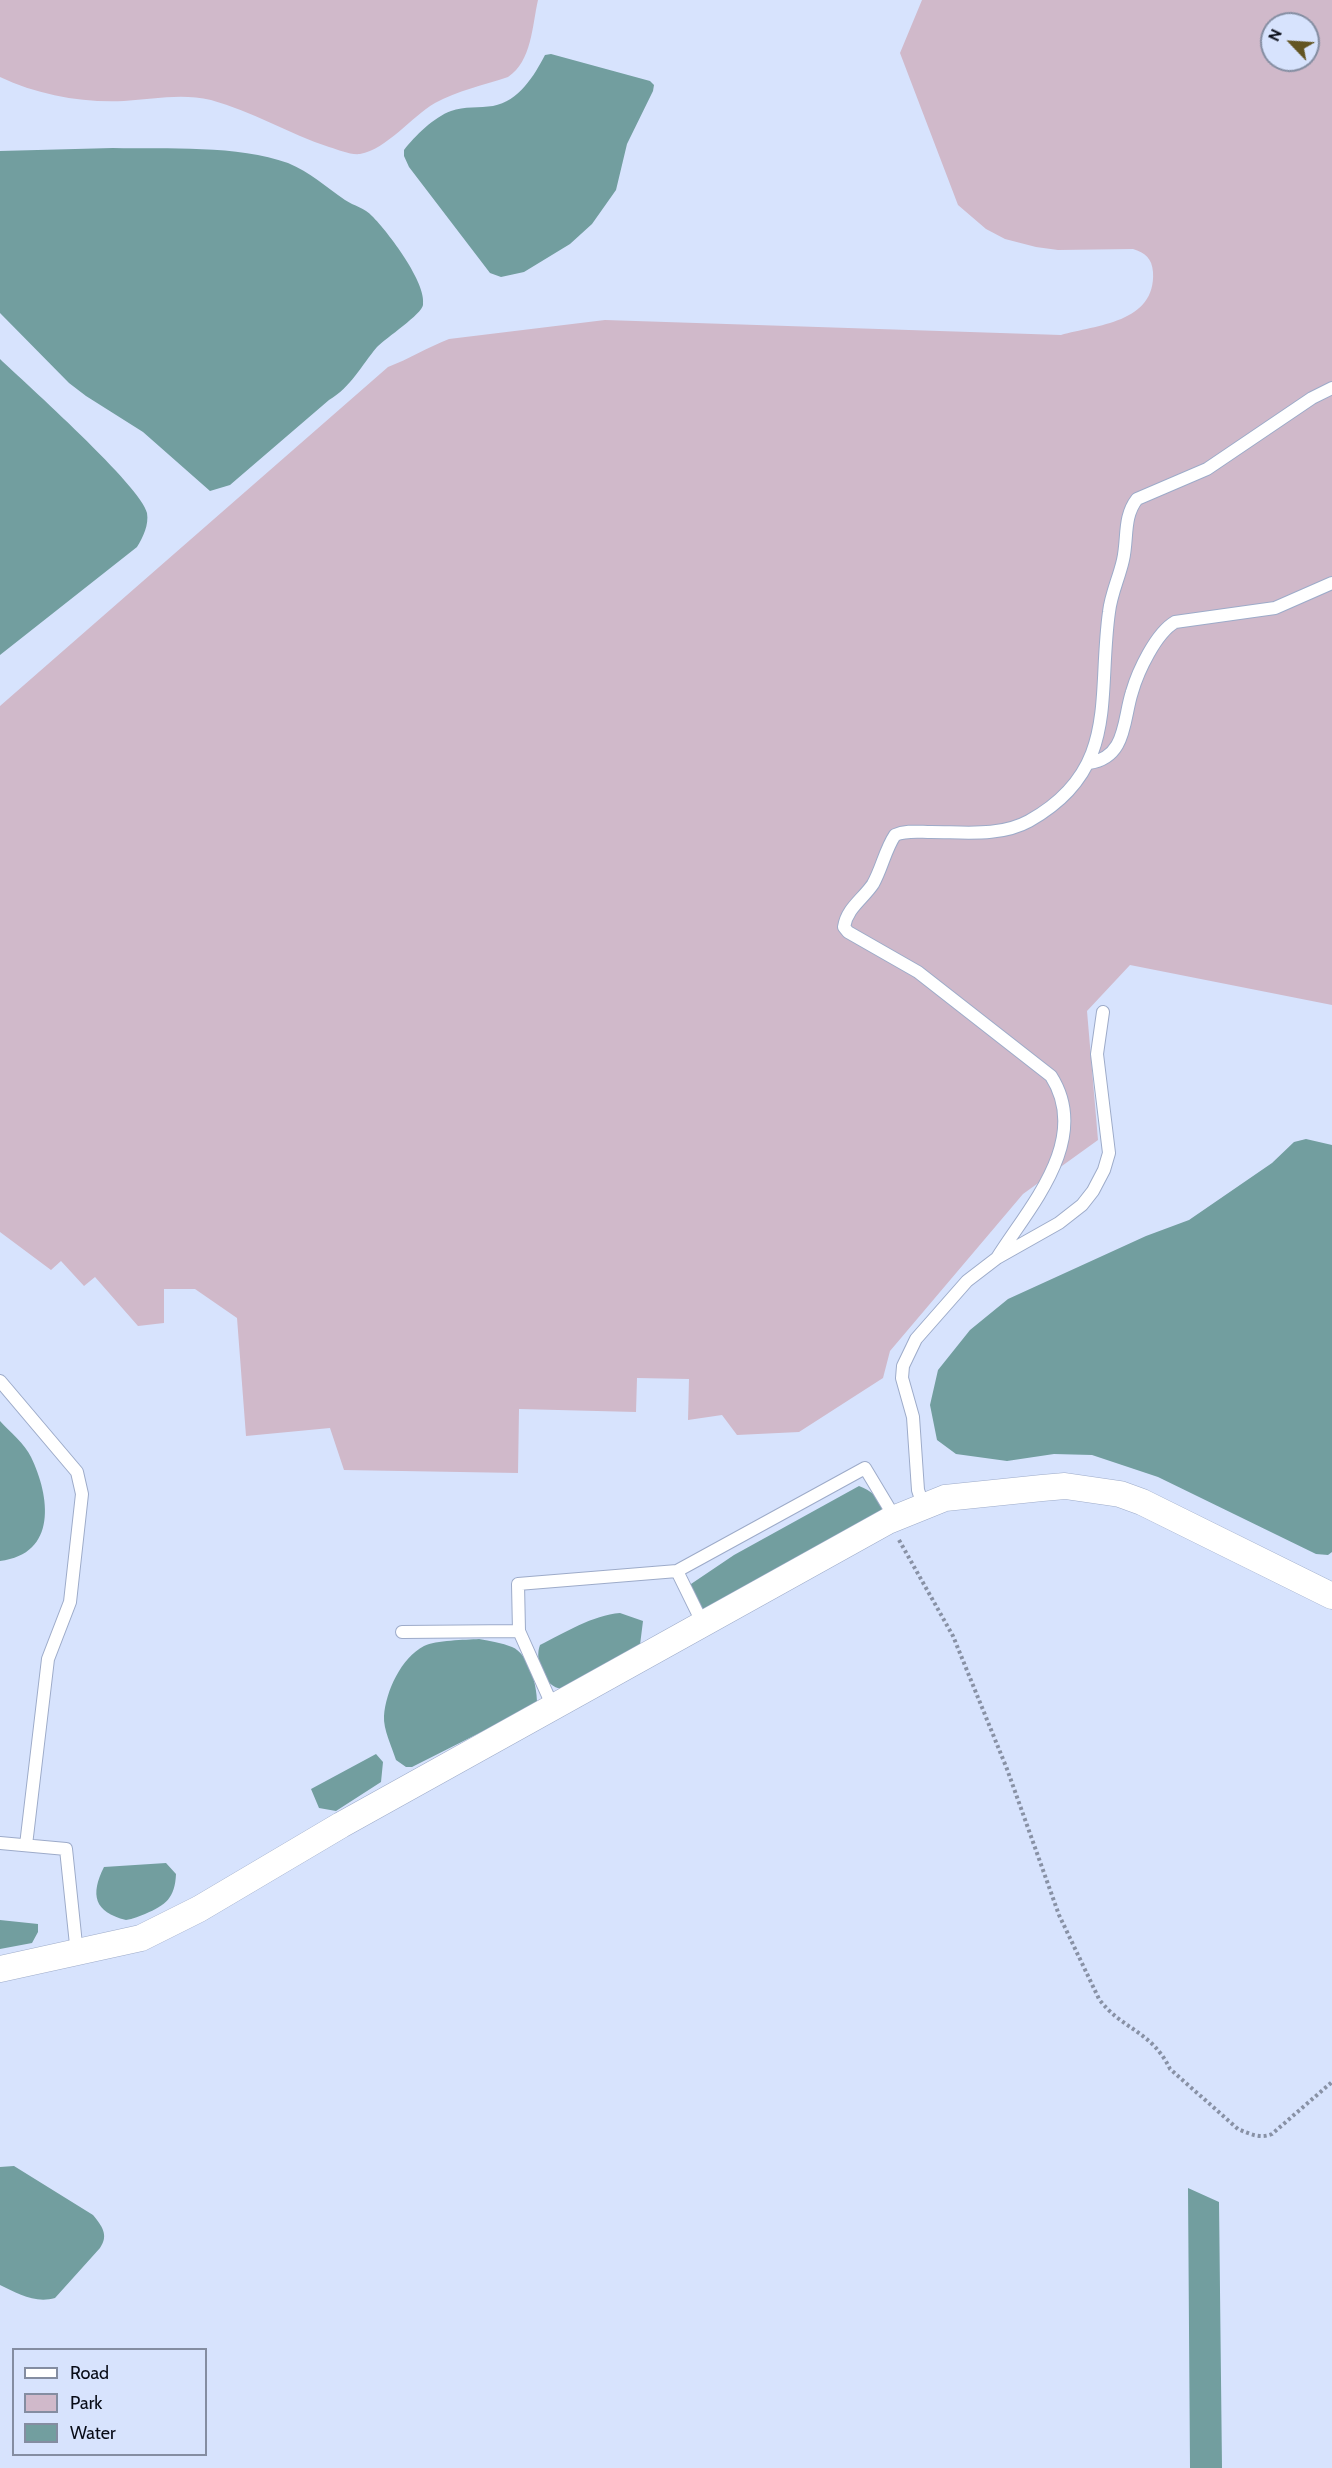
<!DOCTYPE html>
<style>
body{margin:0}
#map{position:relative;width:1332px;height:2468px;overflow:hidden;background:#d7e3fd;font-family:Cabin,sans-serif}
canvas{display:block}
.legend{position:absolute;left:12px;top:2348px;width:195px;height:108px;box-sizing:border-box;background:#d7e3fd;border:2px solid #848da1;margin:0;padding:8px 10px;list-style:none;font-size:18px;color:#080c17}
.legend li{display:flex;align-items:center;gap:12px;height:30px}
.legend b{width:30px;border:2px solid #848da1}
.north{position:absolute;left:1260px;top:12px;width:60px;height:60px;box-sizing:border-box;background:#d7e3fd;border:2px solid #848da1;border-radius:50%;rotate:295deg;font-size:16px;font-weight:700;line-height:24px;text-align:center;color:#080c17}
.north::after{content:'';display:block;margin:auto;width:21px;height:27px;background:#635522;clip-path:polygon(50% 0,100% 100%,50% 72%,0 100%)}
</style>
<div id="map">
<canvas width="1332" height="2468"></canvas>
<ul class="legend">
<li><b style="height:8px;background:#fff"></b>Road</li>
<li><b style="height:16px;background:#d0b9ca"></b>Park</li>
<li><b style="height:16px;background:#729e9f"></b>Water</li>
</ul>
<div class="north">N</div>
</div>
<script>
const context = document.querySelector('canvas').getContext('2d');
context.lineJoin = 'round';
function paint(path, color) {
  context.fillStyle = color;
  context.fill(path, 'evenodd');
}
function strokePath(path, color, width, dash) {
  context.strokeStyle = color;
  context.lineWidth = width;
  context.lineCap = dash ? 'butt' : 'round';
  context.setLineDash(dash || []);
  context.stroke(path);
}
paint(new Path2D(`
 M0 0H538C532 26 532 61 508 77 484 85 457 91 435 103 411 117 387 149 360 154 350 155 339 150 329 147 289 134 252 111 211 100 182 93 153 99 124 101 83 103 38 95 0 77Z
 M922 0H1332V1005L1130 965 1087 1011 1098 1140 1023 1194 890 1351 883 1378 799 1432 737 1435 722 1415 688 1420 689 1379 637 1378 636 1412 519 1409 518 1473 344 1470 330 1428 246 1436 237 1318 195 1289H164V1323L138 1326 95 1277 84 1286 61 1261 51 1270 0 1232V706L388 367C409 359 428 347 449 339L605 320 1061 335C1096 325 1156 323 1153 272 1152 258 1145 253 1133 249L1058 250 1036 247 1005 239 986 229 958 205 900 53ZM1272 24H1308V60H1272Z`), '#d0b9ca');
paint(new Path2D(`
 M551 54 650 81 654 85 653 91 627 144 616 190 592 224 570 244 524 272 501 277 490 273 409 167 404 156V150C415 136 434 117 451 111 464 106 480 108 493 106 519 101 534 76 545 55Z
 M113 148C167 149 238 145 288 163 310 172 326 187 345 200 354 206 365 208 372 216 388 232 427 283 423 305 422 314 386 338 377 347 361 366 351 387 329 400L230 485 210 491 143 432 86 396 69 383 0 313V151Z
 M0 359C24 382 143 488 147 513 149 525 143 537 137 547L0 655Z
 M1306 1139 1332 1145V1552L1328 1555 1316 1554 1158 1477 1092 1455 1054 1454 1007 1461 956 1454 937 1440 930 1405 938 1370 970 1330 1008 1299 1146 1236 1189 1220 1272 1163 1294 1142Z
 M0 1421C10 1432 25 1444 31 1457 50 1496 58 1554 0 1561Z
 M859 1486C870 1490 881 1498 883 1510L704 1610C697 1602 689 1595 691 1584L734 1555Z
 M620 1613 643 1621 640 1645 562 1689C544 1687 534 1660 540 1645 564 1633 593 1615 620 1613Z
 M479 1639C490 1641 502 1643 512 1647 529 1654 537 1685 537 1702L533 1706 412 1767H406L396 1760C392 1747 383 1729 384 1716 386 1691 401 1658 424 1646 436 1640 465 1640 479 1639Z
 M376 1754 383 1762 381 1782 336 1811 319 1808 311 1789Z
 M166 1863 176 1874C175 1898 166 1905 145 1914 139 1916 133 1919 126 1920 94 1912 90 1895 104 1867Z
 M0 1920 38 1924V1932L32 1943 0 1949Z
 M14 2166 93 2215C102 2226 109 2235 100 2248L55 2298C35 2304 17 2293 0 2285V2167Z
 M1188 2188 1219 2202 1222 2468H1190Z`), '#729e9f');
const lane = new Path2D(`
 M1089 763C1127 758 1123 719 1132 692 1138 671 1156 633 1175 622L1275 608 1332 583
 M997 1258C1029 1207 1092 1140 1051 1076L918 972 848 932 844 927C847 908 863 899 873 884 882 868 885 850 895 835 906 830 919 832 931 832 964 832 1000 837 1029 821 1120 770 1097 698 1109 612 1111 594 1119 578 1123 560 1128 538 1123 517 1137 499L1207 469 1312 398 1332 388
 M0 1381 77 1472 82 1494 70 1602 48 1659 26 1845
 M923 1505 918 1490 913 1417 902 1378 903 1366 916 1339 967 1281 997 1258 1059 1223 1082 1205 1093 1191 1104 1170 1109 1153 1097 1054 1103 1012
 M703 1624 677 1571 865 1468 895 1518
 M402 1632 519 1631
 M553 1707 519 1631 518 1584 677 1571
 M0 1843 66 1849 77 1954`);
const street = new Path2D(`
 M0 1969 141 1938 199 1909 341 1825 888 1521 945 1498 1042 1488 1065 1486 1120 1494 1142 1502 1332 1596`);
strokePath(lane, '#9dabc9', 14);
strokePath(street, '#9dabc9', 27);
strokePath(new Path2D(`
 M899 1540 953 1636 1007 1769 1059 1915 1099 1999C1121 2029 1152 2031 1170 2069L1238 2129C1250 2134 1260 2139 1272 2134L1332 2082`), '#8891a5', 4, [3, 3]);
strokePath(lane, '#fff', 12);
strokePath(street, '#fff', 26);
</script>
